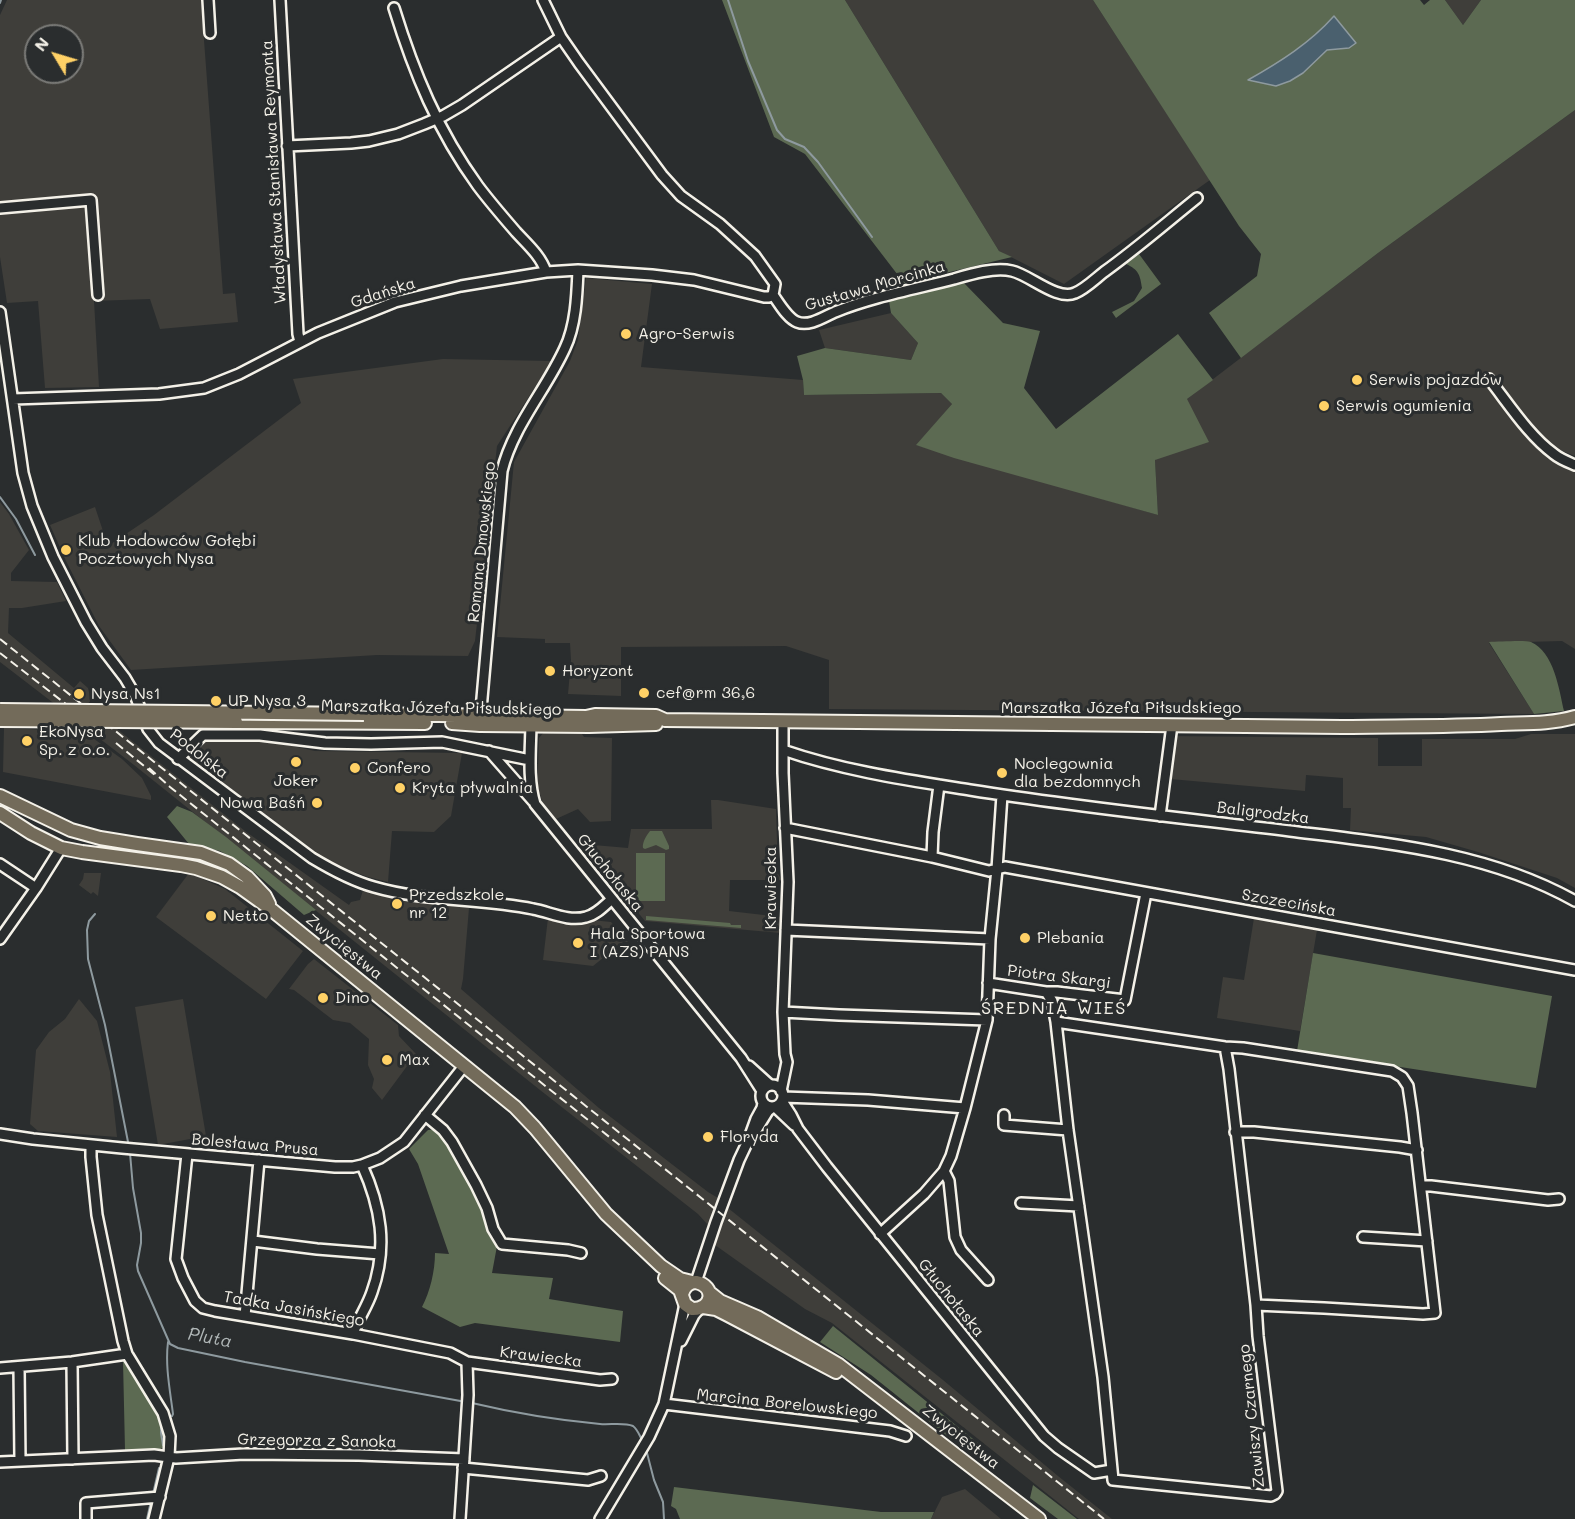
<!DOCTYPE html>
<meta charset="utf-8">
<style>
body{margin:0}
#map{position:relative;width:1575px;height:1519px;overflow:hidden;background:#2a2d2e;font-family:Mali,sans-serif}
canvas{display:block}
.north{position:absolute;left:24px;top:24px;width:60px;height:60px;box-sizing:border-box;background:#2a2d2e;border:2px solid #7b7b78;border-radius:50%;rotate:308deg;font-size:16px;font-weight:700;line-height:24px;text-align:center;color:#f4f1e8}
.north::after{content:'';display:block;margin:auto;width:21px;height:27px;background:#ffd166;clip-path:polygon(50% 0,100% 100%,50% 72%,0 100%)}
</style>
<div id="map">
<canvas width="1575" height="1519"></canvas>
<div class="north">N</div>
</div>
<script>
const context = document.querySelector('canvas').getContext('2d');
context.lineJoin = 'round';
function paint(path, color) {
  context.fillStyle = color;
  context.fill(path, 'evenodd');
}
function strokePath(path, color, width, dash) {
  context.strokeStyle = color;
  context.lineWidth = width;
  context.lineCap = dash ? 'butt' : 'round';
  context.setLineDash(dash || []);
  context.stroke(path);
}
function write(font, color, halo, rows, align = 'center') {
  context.font = font + ' Mali,sans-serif';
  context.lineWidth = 6;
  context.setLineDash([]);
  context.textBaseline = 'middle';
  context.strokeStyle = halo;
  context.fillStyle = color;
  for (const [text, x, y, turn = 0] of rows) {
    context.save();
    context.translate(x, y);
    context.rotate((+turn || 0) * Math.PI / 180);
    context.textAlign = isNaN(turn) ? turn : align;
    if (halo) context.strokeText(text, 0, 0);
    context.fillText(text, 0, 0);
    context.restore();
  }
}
paint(new Path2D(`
 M7 0H201L223 294 235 293 238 322 160 329 150 299 94 301 99 387 45 388 38 301 7 303 0 257V15ZM36 36H72V72H36Z
 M845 0H1093L1210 180 1064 284 999 251Z
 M1445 0H1481L1463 25Z
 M1575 110V456L1562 451 1553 458 1575 470V649L1562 641 1489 643 1534 714 829 709V660L786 646 621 647V696L568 694 571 660 570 643H545V639L497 637 514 462 570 361 578 340 586 278 652 284 641 367 803 380 804 395 941 393 952 404 917 445 1158 515 1155 460 1187 399 1378 253Z
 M891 313 918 343 911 360 825 348 819 330Z
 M443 359 552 361 497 446 475 641 468 656 377 655 131 670 99 626 66 561 50 525 95 507 108 546 154 515 301 403 293 379Z
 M0 502 9 514 29 550 11 573V581L57 582 66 601 22 608H9L8 633 74 688 80 681 88 688 91 700 87 705 245 831 349 905 351 902 360 900 363 890 371 893 402 900 469 908 463 979 461 989 599 1108 708 1192 718 1198 708 1225 698 1214 540 1090 134 765 0 662Z
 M4 728 49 730 50 733 90 736 122 759 142 778 151 796V800L3 772Z
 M544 732 582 734 584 737 612 738 611 821 590 822 578 809 556 819 543 804 538 788V769L539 738Z
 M1531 734H1575V888L1557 878 1478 852 1426 837 1350 830 1351 808H1343V778L1306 775 1305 791 1159 778 1165 736 1378 738V766H1422V739H1515Z
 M207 739H260L315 751 462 753 451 816 434 832 392 831 388 882 368 877 341 867 318 854 189 757Z
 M711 800H718L776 809 778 874 782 880H730L729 911 781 917V933L645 921 582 844 628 848 631 829H712Z
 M84 873H101L98 896 93 892 91 894 79 885 83 879Z
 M189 873 225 889 303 951 266 999 156 917Z
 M548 918 557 921 575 922 592 920 611 922 628 942H623L593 966 543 960Z
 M1254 918 1317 930 1300 1031 1217 1018 1223 977 1244 980Z
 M314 959 398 1025 399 1036 416 1054 382 1100 372 1088 374 1079 368 1065 369 1039 350 1023 333 1020 294 990 289 989 308 964Z
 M79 999 97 1021 110 1072 117 1137 38 1131 30 1124 36 1050 49 1032 65 1019Z
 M183 999 206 1136 158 1145 135 1007Z
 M728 1208 943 1380 1058 1476 1112 1519H1079L832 1323 805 1309 715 1245Z
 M965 1489 1001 1519H931L942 1497Z`), '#3f3e3a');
paint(new Path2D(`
 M722 0H845L999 251 1012 257 904 283 805 154 774 137Z
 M1093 0H1420L1424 5 1430 0H1445L1463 25 1481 0H1575V110L1378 253 1241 358 1209 313 1257 276 1261 254 1239 226Z
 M1139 254 1161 284 1116 318 1112 312 1134 301 1142 288C1140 275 1139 270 1126 264Z
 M964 283 1003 323 1040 331 1024 388 1056 429 1178 334 1213 380 1187 399 1209 442 1155 460 1158 515 954 458 916 445 952 404 941 393 804 395 803 380 797 356 825 348 911 360 918 343 891 313 889 301Z
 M1489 642C1498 642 1524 640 1531 642 1554 652 1559 689 1564 711L1534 714Z
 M177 806 192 812 226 837 316 910 304 915 247 866 220 851 189 844 167 817Z
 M650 831H662L669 846V849L666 850 656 845 645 849 643 848C642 843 646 836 650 831Z
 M636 853H665V901H636Z
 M646 916 730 923 731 925H741V928L646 920Z
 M1313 953 1552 996 1536 1088 1297 1051Z
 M437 1129 450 1145 475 1187 485 1213 497 1246 492 1273 553 1278 549 1299 623 1311 620 1342 475 1323 460 1327 422 1307C430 1292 435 1271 435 1253L449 1254 418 1164 409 1149 428 1130Z
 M833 1326 978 1443 950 1438 871 1375 820 1342Z
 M123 1361C139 1382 170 1421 164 1447L158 1450H125Z
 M1033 1485 1077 1519H1058L1030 1498Z
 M674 1487 881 1512H934L931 1519H680L676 1509 671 1506Z`), '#5c6a52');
const water = new Path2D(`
 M1334 16 1356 43 1349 48 1327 50 1303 73 1290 81 1276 86 1248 80C1280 62 1310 43 1334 16Z`);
paint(water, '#4a606e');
strokePath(water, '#8e9a9f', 1.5);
strokePath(new Path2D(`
 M728 0 748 61 777 130 785 139 804 147 818 162 872 237
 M0 3 1 0
 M0 497 16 519 35 555
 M95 914 89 921 87 930 88 959 105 1025 129 1147
 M130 1153 133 1188 141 1233V1243L137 1265 138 1271 170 1344 178 1348 245 1362 466 1402
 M168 1342C165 1366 170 1390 173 1414L172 1416
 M472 1403C514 1413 557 1420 600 1424 610 1425 624 1422 633 1426 637 1429 639 1434 641 1438
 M161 1424V1433L163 1445
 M647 1453 654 1480 663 1502 664 1519
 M153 1494 159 1468
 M147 1519 151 1501`), '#8e9a9f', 2);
const minor = new Path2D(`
 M208 0 210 33
 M280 0 298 334 300 342
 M543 0 561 37 579 63 662 175 681 196 720 224 755 256 775 284 773 295C779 303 787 318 797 322 809 327 824 317 835 312 872 297 915 289 954 279 971 274 994 267 1012 271 1030 275 1057 301 1075 293 1085 289 1095 279 1104 272 1136 249 1166 223 1197 198
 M394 8C414 73 438 131 478 186 490 202 503 217 516 232 527 244 541 256 546 272
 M287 146 351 143 369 141 398 134 424 124 443 116 462 105 561 37
 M0 208 91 200 98 295
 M0 312 23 473 32 506 53 557 86 622 102 648 125 678 135 695 148 729 159 743 312 858C332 870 352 881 374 887 425 902 480 898 533 909 550 912 568 922 586 917 596 915 604 906 612 899
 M1489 379C1508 403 1529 436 1554 454 1560 459 1568 462 1575 465
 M13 399 159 394 204 388 239 374 318 333 395 302 461 286 546 272 578 270 652 275 694 280 764 297H769L773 295
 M531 720C531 748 527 778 535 804L741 1058 762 1091
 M480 721 502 471C513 426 546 390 565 348 576 325 577 295 578 270
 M783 750C844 771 907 780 970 790 1076 807 1183 818 1290 831 1387 843 1488 852 1575 901
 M489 751 533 801
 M178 759 203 735H260L325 743 371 744 442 742 530 760
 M1160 816 1172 725
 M785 828 932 857 989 871 1005 867 1575 970
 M932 857 933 832 939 785
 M0 864 36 888
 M786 930 990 939
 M0 939 36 888 61 848
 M988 983 1046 992H1057L1125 1000 1146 893
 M1046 992 1052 1001 1056 1022 1068 1130 1103 1377 1113 1480 1271 1496 1275 1494 1277 1491 1258 1336 1256 1305 1229 1069 1225 1047
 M783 1012 839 1015 987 1020
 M1056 1022 1225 1047 1243 1048 1392 1071 1402 1077 1408 1086 1412 1113 1435 1313 1423 1314 1324 1308 1256 1305
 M749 1066 770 1085
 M761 1096a11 11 0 1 1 22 0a11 11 0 1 1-22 0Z
 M781 1091 787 1062 785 1054 783 1012 788 882 783 773V721
 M783 1097 868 1100 965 1108
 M782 1101 791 1115 798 1129 827 1167 1044 1436 1058 1448 1094 1473 1112 1470
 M775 1107 794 1125
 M425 1115 443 1130 452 1142 476 1185 487 1208 493 1229 502 1244 568 1250 581 1253
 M1004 1115V1125L1068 1130
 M755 1132 768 1111 773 1107
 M1235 1132H1254L1400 1147 1417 1150
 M0 1134 33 1139 122 1148 335 1167H353L362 1165 380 1158 404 1142 464 1066
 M91 1145V1157L97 1215 123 1341 127 1354 163 1413 170 1436 169 1457 154 1519
 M187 1154 176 1259 183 1278 195 1301 203 1308 215 1311 353 1334 450 1353 467 1362 600 1380 612 1379
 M944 1171 949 1181 955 1237 961 1250 988 1280
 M1421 1186H1431L1548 1200 1559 1199
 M1021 1203 1079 1206
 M880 1234 924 1194 944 1171 951 1156 965 1108 987 1020 990 939 997 869 1002 795
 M1363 1237 1427 1241
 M253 1241 317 1249 380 1254
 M696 1282 716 1222 739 1160 748 1141 756 1119 762 1108 763 1103
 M245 1316 259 1160
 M353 1334C358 1319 367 1307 372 1292 388 1247 381 1207 362 1165
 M681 1341 694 1315 700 1308
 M72 1362 73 1459
 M19 1367 20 1461
 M0 1368 72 1362 127 1354
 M664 1404 890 1431 906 1436
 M0 1462 154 1455 176 1458 244 1454 359 1455 464 1459
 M463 1468 588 1480 601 1476
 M86 1519V1503L160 1497
 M460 1519 468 1395 467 1362
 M600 1519 649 1437 664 1404 685 1304`);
const major = new Path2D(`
 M364 714 586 717 595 715 656 716 665 720 1342 727C1395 726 1448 727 1501 724 1525 723 1551 724 1575 717
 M236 722 425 723
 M452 723 480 725 589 726 656 724
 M0 796 71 830 100 838 137 844 201 853 229 864 247 877 265 896 269 904
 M0 813 31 833 61 848 82 852 181 865 196 868 222 877 240 887 272 910 515 1107 535 1128 606 1214 661 1266 680 1279 692 1282
 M665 1278 680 1290 685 1304 692 1309C713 1310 716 1286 696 1282 689 1282 684 1287 682 1294
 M710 1293 720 1301 757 1317 839 1365 1039 1519
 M703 1307 716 1309 726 1314 836 1372`);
strokePath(minor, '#f4f1e8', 14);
strokePath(major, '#f4f1e8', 16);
strokePath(minor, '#2a2d2e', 9);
strokePath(major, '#736b5a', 12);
strokePath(new Path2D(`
 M0 639 1104 1519
 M0 653 71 708
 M116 743 155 775
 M149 768 170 787 637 1159`), '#f4f1e8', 2, [9, 4.5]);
const majorBridge = new Path2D(`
 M0 710 364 714
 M0 720 236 722`);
strokePath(majorBridge, '#f4f1e8', 16, []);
strokePath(majorBridge, '#736b5a', 12);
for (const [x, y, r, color] of [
 [626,334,6,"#ffd166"],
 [1357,380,6,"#ffd166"],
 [1324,406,6,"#ffd166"],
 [66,550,6,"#ffd166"],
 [550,671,6,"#ffd166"],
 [644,693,6,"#ffd166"],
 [79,694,6,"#ffd166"],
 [216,701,6,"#ffd166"],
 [27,741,6,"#ffd166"],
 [296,762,6,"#ffd166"],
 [355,768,6,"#ffd166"],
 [1002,773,6,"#ffd166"],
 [400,788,6,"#ffd166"],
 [317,803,6,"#ffd166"],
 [397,904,6,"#ffd166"],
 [211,916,6,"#ffd166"],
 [1025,938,6,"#ffd166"],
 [578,943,6,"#ffd166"],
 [323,998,6,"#ffd166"],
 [387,1060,6,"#ffd166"],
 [708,1137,6,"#ffd166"]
]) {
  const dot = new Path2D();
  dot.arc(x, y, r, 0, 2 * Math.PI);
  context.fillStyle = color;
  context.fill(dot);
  strokePath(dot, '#2a2d2e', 2);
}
write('16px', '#f4f1e8', '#2a2d2e', [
 ["Władysława Stanisława Reymonta",274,172,-93],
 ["Gustawa Morcinka",875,286,-16],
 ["Gdańska",383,293,-18],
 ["Romana Dmowskiego",482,542,-84],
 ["Marszałka Józefa Piłsudskiego",441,708,1],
 ["Marszałka Józefa Piłsudskiego",1121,708],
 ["Podolska",199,754,38],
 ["Baligrodzka",1263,813,7],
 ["Głuchołaska",610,873,51],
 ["Krawiecka",771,888,-90],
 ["Szczecińska",1289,903,10],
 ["Zwycięstwa",344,947,39],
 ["Piotra Skargi",1059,977,7],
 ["Bolesława Prusa",255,1145,5],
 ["Głuchołaska",951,1298,51],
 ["Tadka Jasińskiego",294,1309,10],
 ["Krawiecka",541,1357,7],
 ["Marcina Borelowskiego",787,1404,6],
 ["Zawiszy Czarnego",1252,1416,-96],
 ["Zwycięstwa",961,1437,38],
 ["Grzegorza z Sanoka",317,1441,1]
]);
write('16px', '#f4f1e8', '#2a2d2e', [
 ["Agro-Serwis",638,334],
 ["Serwis pojazdów",1369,380],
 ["Serwis ogumienia",1336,406],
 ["Klub Hodowców Gołębi",78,541],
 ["Pocztowych Nysa",78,559],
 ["Horyzont",562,671],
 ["cef@rm 36,6",656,693],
 ["Nysa Ns1",91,694],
 ["UP Nysa 3",228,701],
 ["EkoNysa",39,732],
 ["Sp. z o.o.",39,750],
 ["Noclegownia",1014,764],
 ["dla bezdomnych",1014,782],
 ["Confero",367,768],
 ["Joker",296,781,"center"],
 ["Kryta pływalnia",412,788],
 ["Nowa Baśń",305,803,"right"],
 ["Przedszkole",409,895],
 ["nr 12",409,913],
 ["Netto",223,916],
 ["Hala Sportowa",590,934],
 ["I (AZS) PANS",590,952],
 ["Plebania",1037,938],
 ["Dino",335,998],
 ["Max",399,1060],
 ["Floryda",720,1137]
], 'left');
context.letterSpacing = '1.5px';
write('18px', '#f4f1e8', '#2a2d2e', [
 ["ŚREDNIA WIEŚ",1054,1008]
]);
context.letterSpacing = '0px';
write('italic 18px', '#b0b7b7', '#2a2d2e', [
 ["Pluta",210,1338,11]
]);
</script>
